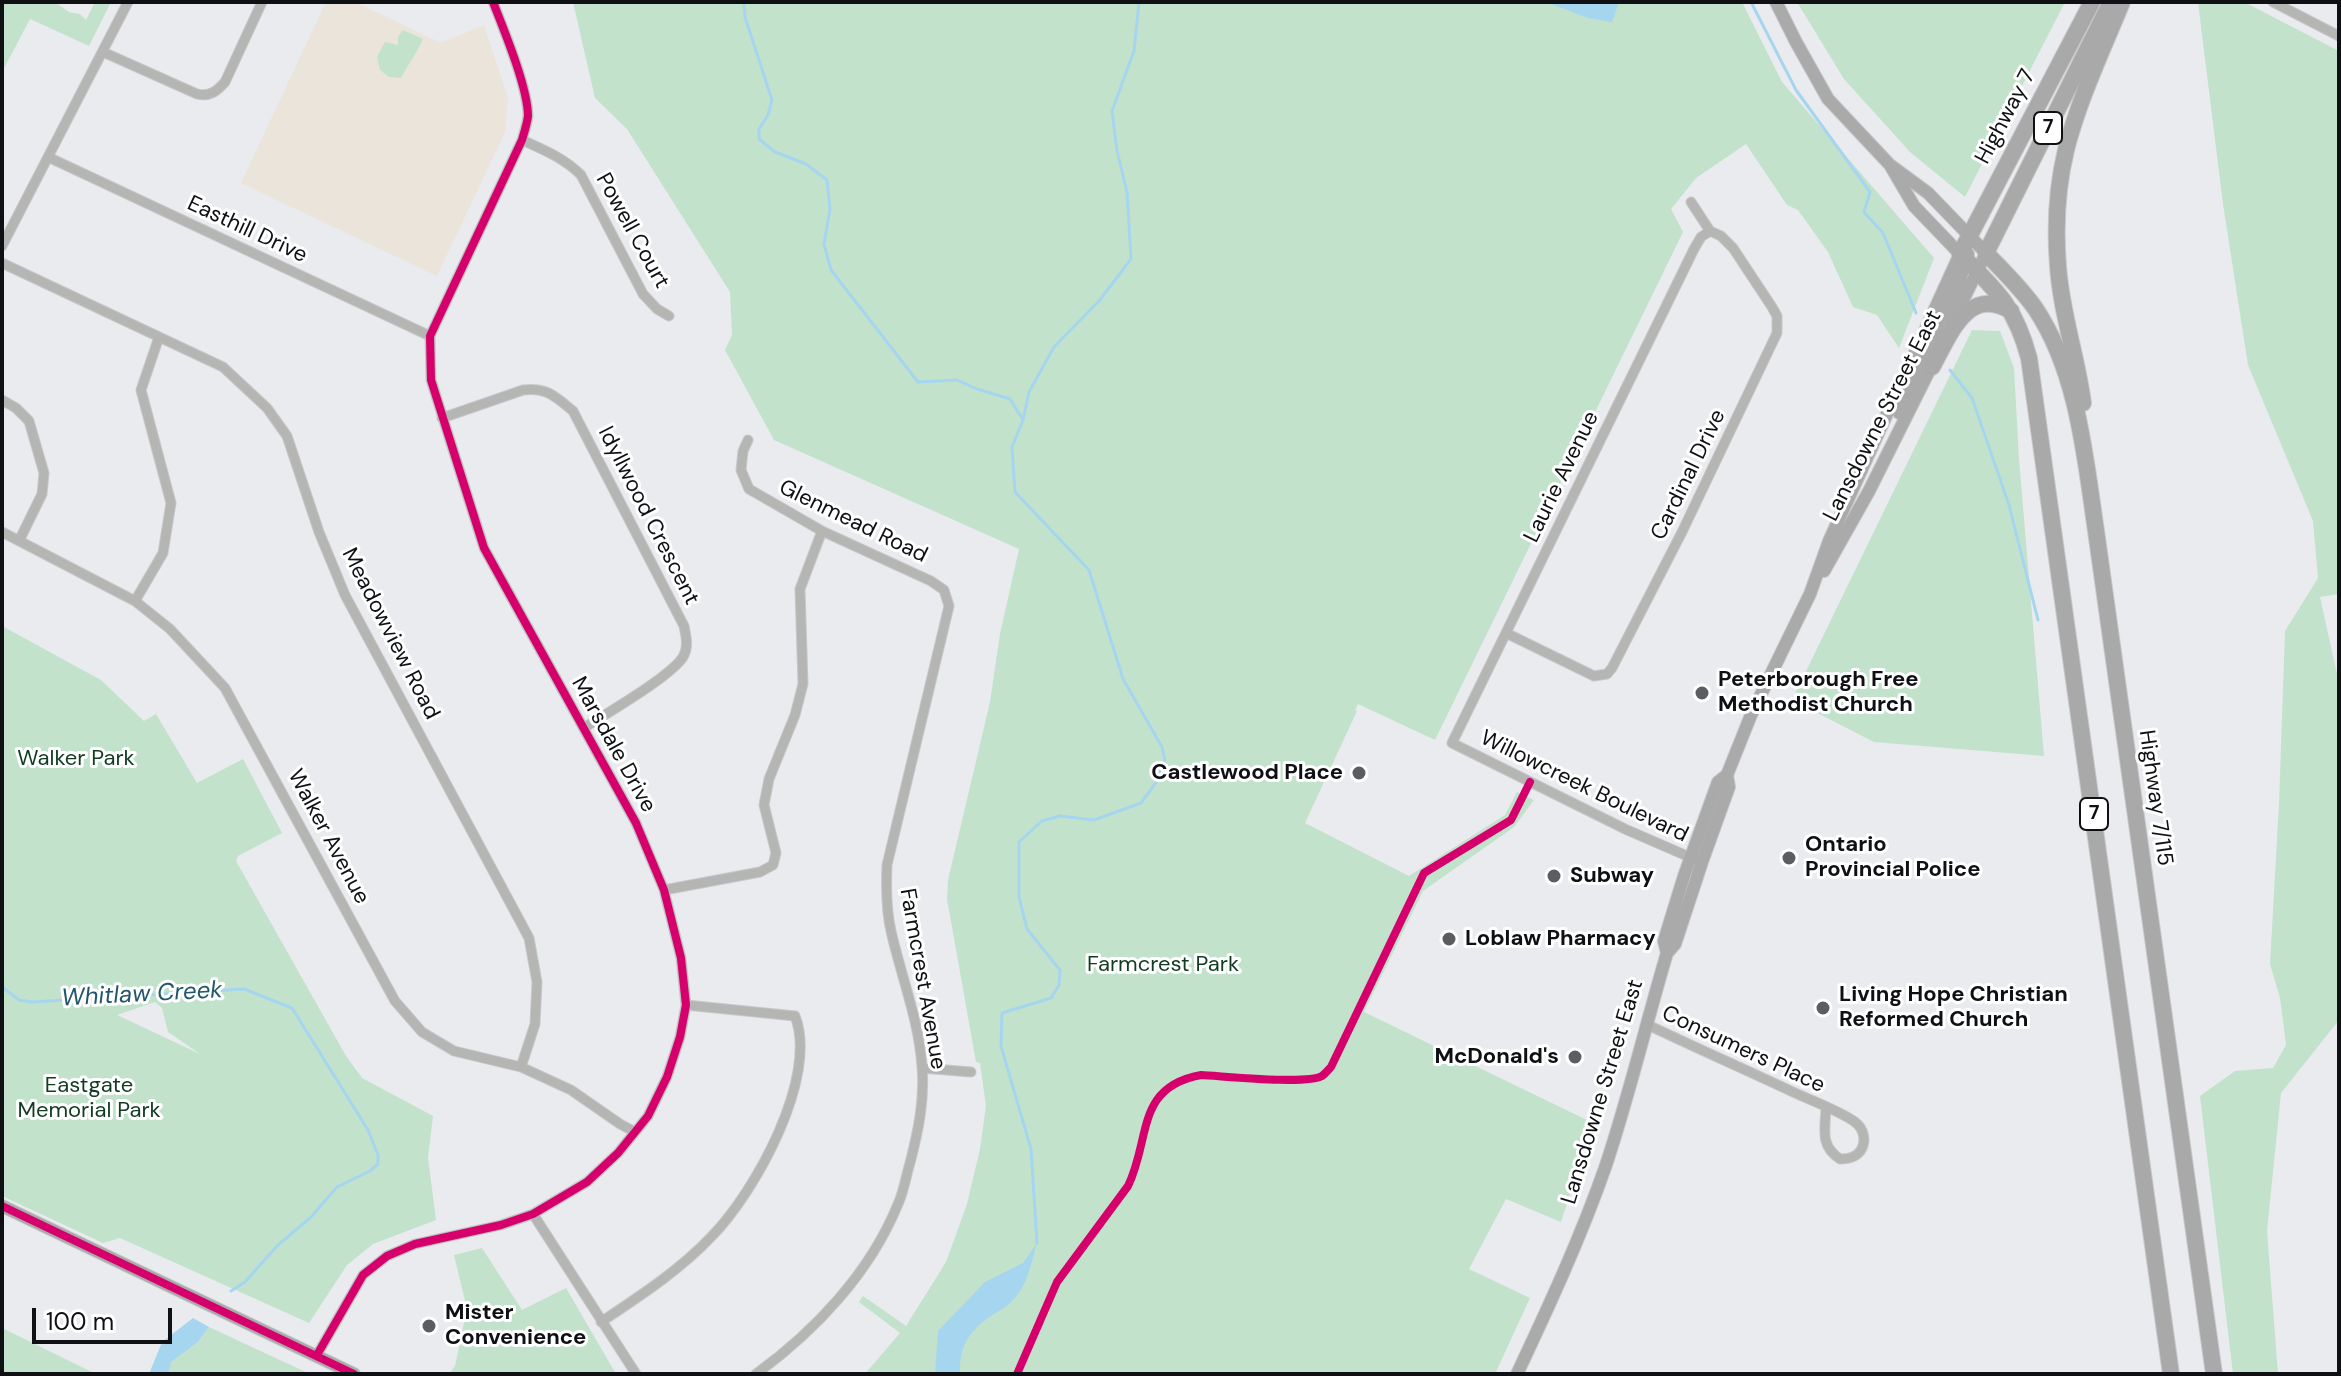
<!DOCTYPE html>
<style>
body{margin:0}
#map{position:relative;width:2341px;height:1376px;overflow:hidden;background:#e9ebee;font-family:"DM Sans",sans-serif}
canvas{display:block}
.frame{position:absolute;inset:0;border:4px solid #0f1013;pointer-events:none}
.scale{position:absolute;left:32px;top:1308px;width:140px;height:36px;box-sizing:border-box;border:4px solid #0f1013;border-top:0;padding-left:10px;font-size:24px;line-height:28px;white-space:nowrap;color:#0f1013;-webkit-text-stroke:6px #fff;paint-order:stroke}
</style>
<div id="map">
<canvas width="2341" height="1376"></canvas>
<div class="frame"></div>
<div class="scale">100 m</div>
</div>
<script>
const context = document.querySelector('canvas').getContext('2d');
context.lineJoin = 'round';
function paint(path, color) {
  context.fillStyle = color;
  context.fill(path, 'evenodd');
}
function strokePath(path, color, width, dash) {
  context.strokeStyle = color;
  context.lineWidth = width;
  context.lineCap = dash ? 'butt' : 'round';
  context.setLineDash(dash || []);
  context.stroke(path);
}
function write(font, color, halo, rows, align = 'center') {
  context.font = font + ' "DM Sans",sans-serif';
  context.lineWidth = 6;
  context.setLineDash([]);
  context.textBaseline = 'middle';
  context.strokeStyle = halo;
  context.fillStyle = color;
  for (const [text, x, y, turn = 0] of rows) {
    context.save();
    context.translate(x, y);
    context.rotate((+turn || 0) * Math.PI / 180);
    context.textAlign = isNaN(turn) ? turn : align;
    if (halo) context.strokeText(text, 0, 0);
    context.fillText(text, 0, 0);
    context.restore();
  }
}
paint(new Path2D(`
 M326 2H355L441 43 484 25 508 98 505 132 437 276 241 183Z`), '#eae4db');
paint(new Path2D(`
 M2 2H55L69 12 80 14 86 20 95 2H111L89 46 30 19 2 72Z
 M573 2H1742L1782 82 1934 258 1899 348 1877 315 1853 307 1828 252 1798 210 1787 205 1746 144 1696 178 1671 209 1683 232 1435 740 1358 704 1355 710 1357 711 1305 823 1409 876 1505 815 1517 792 1534 800 1514 827 1423 891 1364 1012 1593 1123 1561 1222 1506 1199 1469 1269 1530 1298 1495 1374H865L900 1333 859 1302 863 1296 906 1326 946 1262 967 1204 980 1149 986 1106 980 1063 976 1062 947 899 948 880 990 702 1000 634 1019 549 774 440 725 350 732 335 730 292 627 129 595 98Z
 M1797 2H2065L1965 197 1910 152 1844 79Z
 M2198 2H2244L2339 51V594L2320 597 2339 683V1020L2281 1093 2267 1231 2278 1374H2233L2200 1096 2235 1071 2273 1068 2286 1045 2280 998 2270 964 2279 804 2285 631 2318 578 2313 521 2248 365 2223 204Z
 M403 30 423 39C417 53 408 64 401 78L389 77 380 70 377 57 385 42 398 45V37Z
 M1972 330 2000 331 2014 368 2019 459 2044 756 1874 742 1792 700Z
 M2 626 101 680 144 721 156 714 197 783 243 759 282 833 238 856 236 861 346 1056 362 1078 433 1116 428 1158 436 1220 373 1244 347 1265 309 1323 120 1238 103 1243 2 1196ZM155 1002 162 1008 168 1032 200 1054 117 1015Z
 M482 1248 522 1310 566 1288 616 1374H449L455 1366 467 1309 454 1255Z
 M209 1327 310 1374H168L170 1362 198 1342Z
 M2 1328 96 1374H2Z`), '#c2e2cc');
paint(new Path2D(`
 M1546 2H1619L1612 22 1588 18Z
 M1037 1243C1031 1263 1028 1285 1012 1301 1007 1307 998 1311 991 1316 969 1331 959 1347 960 1374H935L938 1331 985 1282 1023 1263Z
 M193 1318 209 1327 198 1342 171 1362 168 1374H149L162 1342Z`), '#a6d6ef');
strokePath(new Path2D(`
 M744 2 745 17 772 100 768 115 759 129V139L775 152 806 164 827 180 830 209 824 244 831 270 918 382 957 380 977 389 1010 399 1023 420
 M1751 2 1796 90 1870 192 1864 212 1883 233 1916 313
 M1950 370 1972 398 2009 505 2038 620
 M2 987 19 1000 32 1002 244 989 292 1008 368 1130 378 1155V1164L370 1171 337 1187 311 1217 277 1246 245 1282 231 1291
 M1037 1243 1031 1149 1001 1046 1002 1013 1051 998 1059 985 1060 970 1027 929 1019 897V842L1042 821 1060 816 1094 820 1141 803 1157 781 1165 760 1162 747 1123 679 1089 570 1015 492 1012 447 1023 420 1029 392 1054 347 1099 301 1131 259 1127 192 1117 151 1112 111 1134 51 1139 2`), '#a6d6ef', 3);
const street = new Path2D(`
 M2273 2 2339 36
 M103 52 197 94C210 97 217 91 225 82L262 2
 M522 140C544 150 564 158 581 175L643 294 657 309 669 316
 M48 157 430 336
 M2 246 128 2
 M2 263 223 367 267 408 287 436 319 532 345 595 529 938 537 982 535 1024 521 1067
 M2 400 16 408 29 421 44 473 42 494 19 541
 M442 418 523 390C547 387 556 397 573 411L684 626C686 636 689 647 683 657 670 677 607 713 584 728
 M748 440 743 451 741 470 749 489 822 531 931 581 944 590 949 606 887 865C886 887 886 909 891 931 901 976 919 1020 922 1067 925 1099 918 1132 910 1163 906 1176 904 1191 898 1204 870 1273 815 1331 756 1374
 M2 532 135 601 170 629 225 688 395 1001 422 1032 454 1051 521 1067 571 1090 620 1124 635 1132
 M135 601 163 553 171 503 141 390 159 337
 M1506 633 1594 676 1607 674 1612 668 1682 532 1777 333V316L1772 307 1733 248 1721 236 1710 231 1691 202
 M1694 859 1625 829 1452 743 1694 249 1701 237 1710 231
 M664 890 760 872 773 865 776 853 764 805 769 779 795 715 803 684 800 589 822 531
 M1646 1024C1694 1047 1744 1069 1793 1092 1810 1100 1840 1111 1855 1122 1863 1128 1867 1140 1861 1150 1856 1158 1848 1159 1840 1159 1820 1146 1825 1130 1826 1108
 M922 1068 971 1072
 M533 1214 636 1374
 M601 1322C640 1296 680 1270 712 1236 755 1192 819 1077 795 1016L686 1005
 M317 1355 363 1275 387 1256 415 1244 501 1225 533 1214 587 1182 618 1153 648 1116 667 1077 680 1037 686 1005 681 958 664 890 636 823 484 548 431 380 430 336 522 140C524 133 527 124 528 116 528 88 504 30 493 2`);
const secondary = new Path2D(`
 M1776 2 1796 42 1828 99 1890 165 1928 193 1986 253 1952 323
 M1899 413 1961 277 1968 254
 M1824 571 1869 491 1934 361
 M1667 953 1664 941 1684 876 1718 782 1727 775 1751 715 1810 594 1829 541 1960 254 1914 206 1890 165
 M2 1206 354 1374
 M1517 1374C1549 1306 1581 1237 1606 1165 1629 1096 1646 1024 1667 953L1675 944 1702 862 1729 787 1727 775`);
const highway = new Path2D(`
 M2092 2 1960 254C1997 291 2015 306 2029 358L2171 1374
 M2111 2 1986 253C2003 271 2021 288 2035 308 2078 372 2085 457 2096 531L2214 1374
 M1932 367C1950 335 1967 285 2011 311
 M2083 403C2077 357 2061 312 2058 266 2055 228 2057 187 2066 150 2079 99 2102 51 2122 2`);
strokePath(street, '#c7c8ca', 11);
strokePath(secondary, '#c7c8ca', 14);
strokePath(highway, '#c7c8ca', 18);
strokePath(street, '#b5b5b4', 9);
strokePath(secondary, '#aaa', 12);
strokePath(highway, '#a8a9a8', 16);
strokePath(new Path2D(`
 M2 1206 354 1374
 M317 1355 363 1275 387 1256 415 1244 501 1225 533 1214 587 1182 618 1153 648 1116 667 1077 680 1037 686 1005 681 958 664 890 636 823 484 548 431 380 430 336 522 140C524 133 527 124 528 116 528 88 504 30 493 2
 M1017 1374 1057 1282 1128 1186C1151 1139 1135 1087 1201 1075 1223 1076 1306 1085 1322 1076 1326 1073 1328 1070 1331 1067L1424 873 1511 820 1530 782`), '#d6006c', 8);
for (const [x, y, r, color] of [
 [1702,693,8,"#5b5d60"],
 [1359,773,8,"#5b5d60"],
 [1789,858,8,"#5b5d60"],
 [1554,876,8,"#5b5d60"],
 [1449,939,8,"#5b5d60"],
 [1823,1008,8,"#5b5d60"],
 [1575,1057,8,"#5b5d60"],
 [429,1326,8,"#5b5d60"]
]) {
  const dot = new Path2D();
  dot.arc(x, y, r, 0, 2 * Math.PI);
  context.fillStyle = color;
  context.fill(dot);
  strokePath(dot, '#fff', 3);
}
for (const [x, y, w] of [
 [2048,128,28],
 [2094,814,28]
]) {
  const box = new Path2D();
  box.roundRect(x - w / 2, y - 16, w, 32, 6);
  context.fillStyle = '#fff';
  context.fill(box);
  strokePath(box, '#0f1013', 2);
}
write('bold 20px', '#0f1013', null, [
 ["7",2048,128],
 ["7",2094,814]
]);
write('22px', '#0f1013', '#fff', [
 ["Highway 7",2006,117,-62],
 ["Easthill Drive",247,230,25],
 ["Powell Court",632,231,61],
 ["Lansdowne Street East",1883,416,-63],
 ["Cardinal Drive",1689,475,-64],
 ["Laurie Avenue",1562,477,-64],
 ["Idyllwood Crescent",648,516,63],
 ["Glenmead Road",853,522,26],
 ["Meadowview Road",390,634,63],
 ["Marsdale Drive",613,745,61],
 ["Willowcreek Boulevard",1584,787,26],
 ["Highway 7/115",2155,798,82],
 ["Walker Avenue",328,837,62],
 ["Farmcrest Avenue",922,979,80],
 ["Consumers Place",1743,1050,25],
 ["Lansdowne Street East",1603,1092,-73]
]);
write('bold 22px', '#0f1013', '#fff', [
 ["Peterborough Free",1718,680],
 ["Methodist Church",1718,705],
 ["Castlewood Place",1343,773,"right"],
 ["Ontario",1805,845],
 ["Provincial Police",1805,870],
 ["Subway",1570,876],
 ["Loblaw Pharmacy",1465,939],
 ["Living Hope Christian",1839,995],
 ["Reformed Church",1839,1020],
 ["McDonald's",1559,1057,"right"],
 ["Mister",445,1313],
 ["Convenience",445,1338]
], 'left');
write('22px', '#113c21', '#fff', [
 ["Walker Park",76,759],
 ["Farmcrest Park",1163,965],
 ["Eastgate",89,1086],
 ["Memorial Park",89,1111]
]);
write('italic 24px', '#21566d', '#fff', [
 ["Whitlaw Creek",142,995,-3]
]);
</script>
